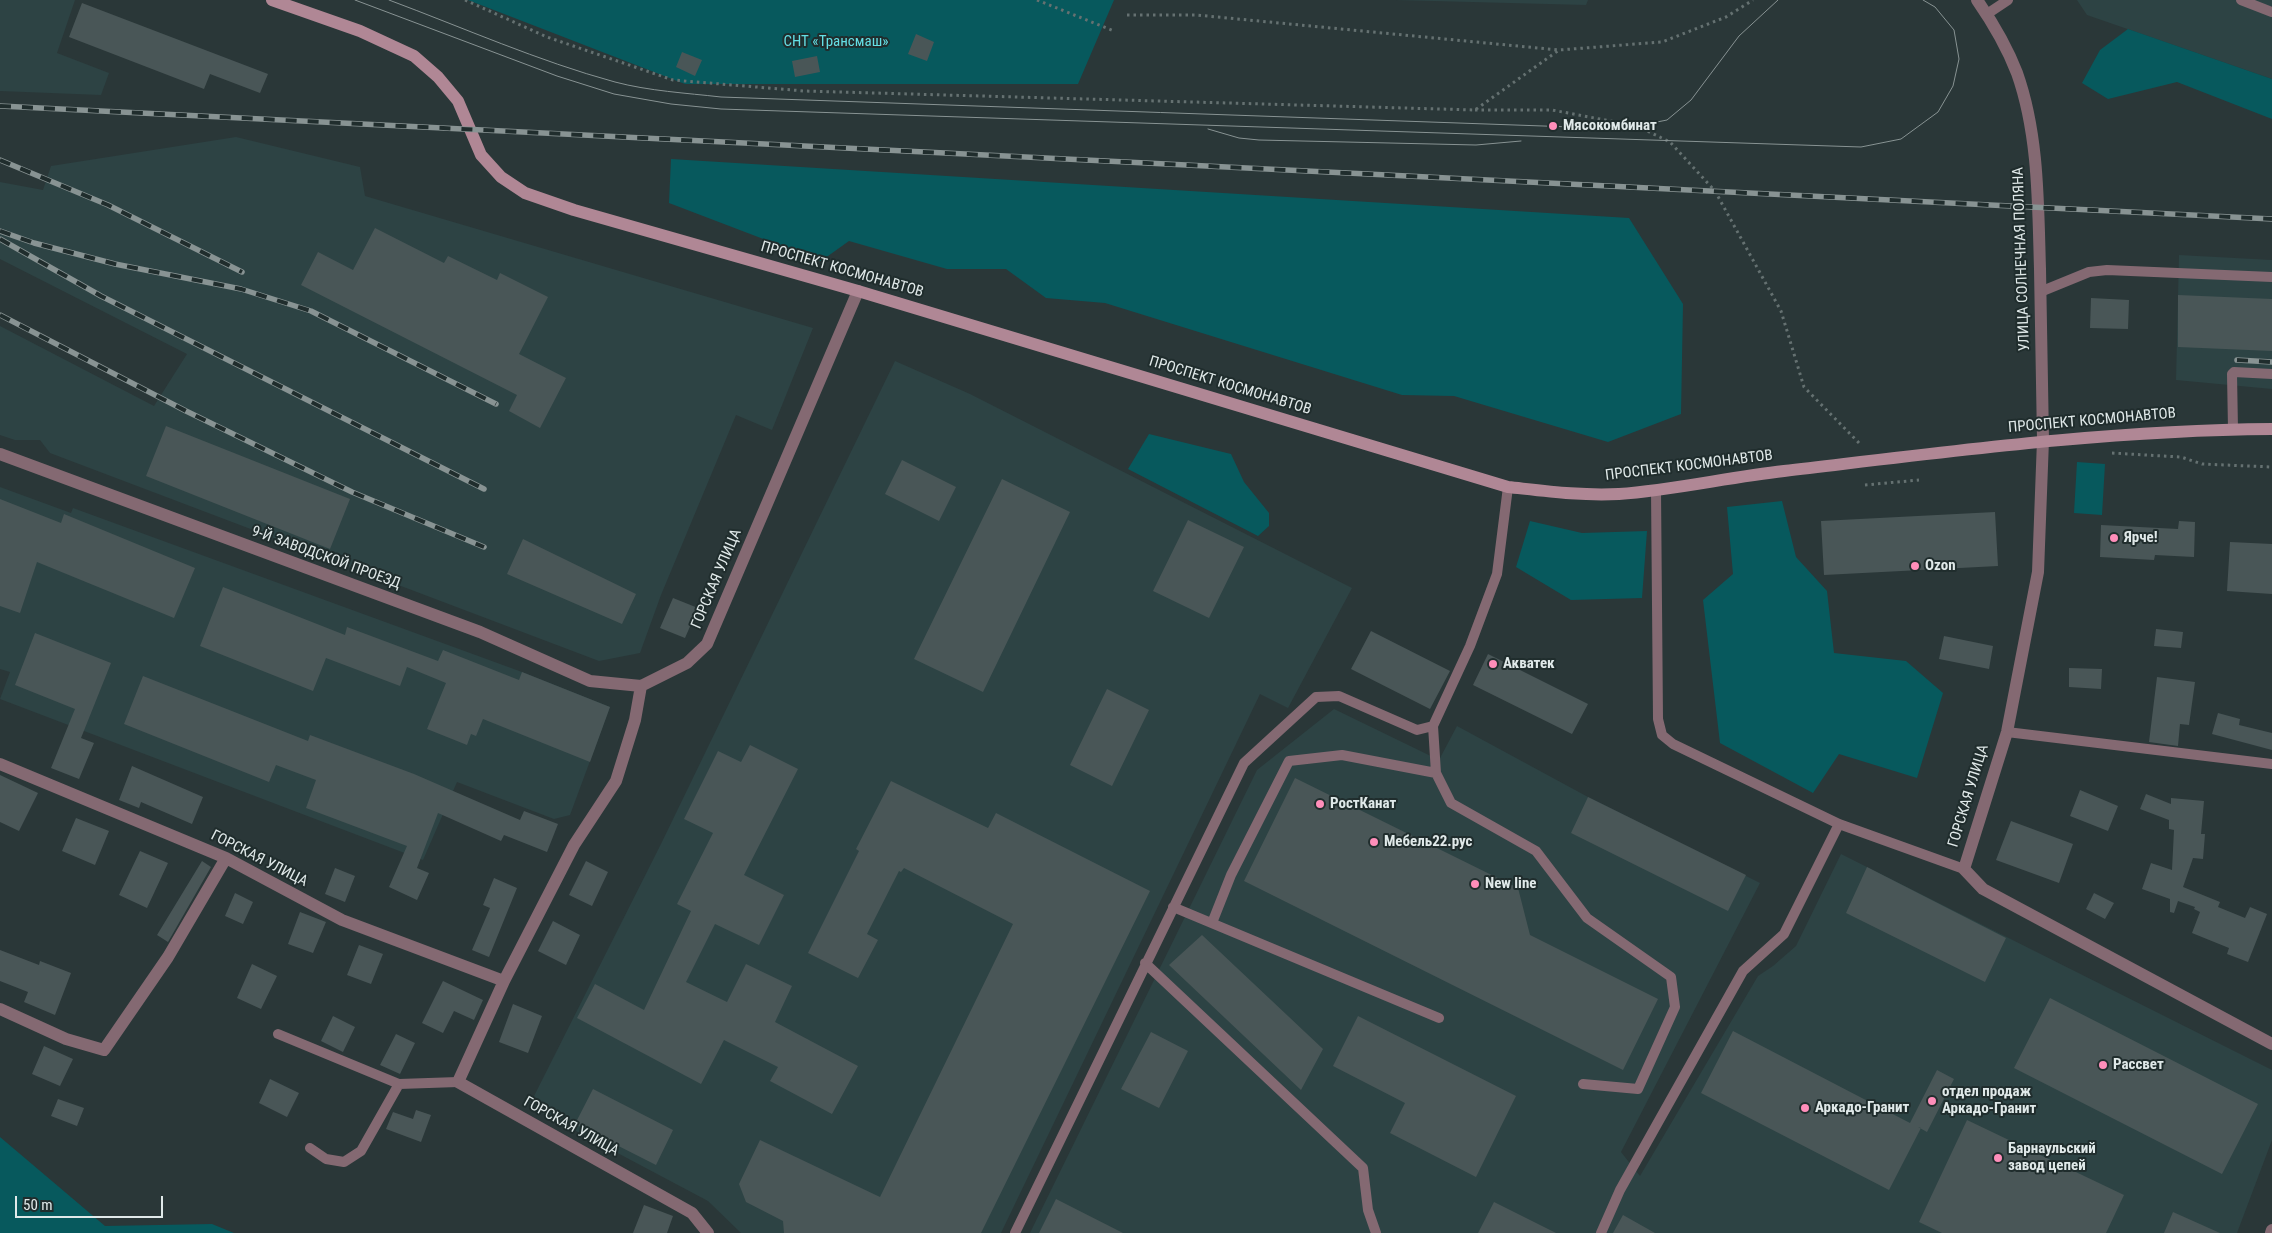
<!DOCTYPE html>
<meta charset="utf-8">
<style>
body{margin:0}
#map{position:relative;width:2272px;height:1233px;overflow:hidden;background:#2a3738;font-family:"Roboto Condensed",sans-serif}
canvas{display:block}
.scale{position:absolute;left:15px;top:1196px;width:148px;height:22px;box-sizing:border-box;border:2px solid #e0e9e9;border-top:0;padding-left:6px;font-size:15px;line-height:18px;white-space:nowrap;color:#e0e9e9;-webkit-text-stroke:4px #202d2d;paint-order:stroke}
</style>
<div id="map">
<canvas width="2272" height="1233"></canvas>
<div class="scale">50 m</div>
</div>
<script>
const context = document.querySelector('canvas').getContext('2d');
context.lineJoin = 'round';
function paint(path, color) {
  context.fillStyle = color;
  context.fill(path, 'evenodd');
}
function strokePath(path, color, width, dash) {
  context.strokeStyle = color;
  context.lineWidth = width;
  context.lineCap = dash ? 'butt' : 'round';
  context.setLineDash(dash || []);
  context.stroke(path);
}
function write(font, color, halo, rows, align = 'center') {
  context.font = font + ' "Roboto Condensed",sans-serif';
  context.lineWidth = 4;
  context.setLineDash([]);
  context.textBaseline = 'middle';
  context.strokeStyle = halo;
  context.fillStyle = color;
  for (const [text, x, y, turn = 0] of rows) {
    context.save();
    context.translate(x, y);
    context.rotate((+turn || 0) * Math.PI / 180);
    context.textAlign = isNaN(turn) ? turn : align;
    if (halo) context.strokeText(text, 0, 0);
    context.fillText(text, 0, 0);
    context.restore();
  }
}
paint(new Path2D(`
 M0 0H75L57 53 109 73 101 95 0 91Z
 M1395 0H1588L1586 5Z
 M2077 0H2272V79L2087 15Z
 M236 137 360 167 365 196 813 328 772 430 736 415 661 595 640 653 599 661 50 453 40 440H15L0 435V326L154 406 187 354 0 259V182L43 190 51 166Z
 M2179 255 2272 260V389L2176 380Z
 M895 361 970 394 1352 588 1288 708 1260 694 1001 1233H741L708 1201 529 1106 660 846Z
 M0 487 71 513 73 508 522 672 610 707 570 815 554 819 457 782 423 860 0 699 10 672 0 669Z
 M1334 709 1439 760 1457 726 1588 797 1760 883 1621 1152 1640 1176 1758 976 1773 966 1796 946 1841 854 2272 1070V1140L2237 1233H1030L1257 770Z`), '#2d4344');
paint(new Path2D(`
 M468 0H1114L1078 84H685Z
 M2128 29 2272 79V119L2177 82 2108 99 2082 83 2100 50Z
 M671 159 1629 218 1683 304 1681 414 1608 442 1454 396 1402 395 1105 303 1046 298 1006 269H947L849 241 821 261 669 203Z
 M1149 434 1231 454 1244 482 1269 513V526L1258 536 1128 469Z
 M2077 462 2105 464 2102 515 2074 513Z
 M1782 501 1796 557 1827 591 1834 653 1906 661 1943 693 1917 778 1839 754 1813 793 1720 743 1703 600 1733 574 1727 507Z
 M1530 521 1582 533 1647 531 1642 598 1571 600 1516 567Z
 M0 1137 105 1226 212 1224 234 1233H0Z`), '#07595d');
paint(new Path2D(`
 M82 3 268 74 260 93 210 74 204 89 69 37Z
 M916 34 934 42 927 61 908 54Z
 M682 52 702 60 695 76 676 67Z
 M817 56 820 72 795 77 792 61Z
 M375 228 444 263 448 256 497 280 500 273 548 297 519 354 566 378 540 428 509 411 517 395 301 285 318 252 353 270Z
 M2178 295 2272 299V351L2178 347Z
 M2091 298 2129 300 2128 329 2090 328Z
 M166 426 350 499 330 549 146 476Z
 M902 460 956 487 939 521 885 494Z
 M1002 479 1070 512 983 692 914 659Z
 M0 499 61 523 64 514 195 568 174 618 37 562 20 613 0 606Z
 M1995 512 1998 566 1824 575 1821 521Z
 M1188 520 1244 547 1209 618 1153 591Z
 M2179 521 2195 522 2194 557 2155 555 2154 560 2100 557 2101 525 2178 529Z
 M523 539 636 594 622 624 507 574Z
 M2230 542 2272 544V594L2227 591Z
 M223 587 345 635 347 627 438 661 443 650 519 680 522 672 610 707 590 762 483 719 476 736 471 734 467 745 427 729 446 683 407 667 400 686 326 658 313 691 200 646Z
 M673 598 698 608 685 638 660 628Z
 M2156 629 2183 632 2181 648 2154 646Z
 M1371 631 1450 671 1430 709 1351 669Z
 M35 633 111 663 81 738 94 743 79 779 51 768 75 709 15 685Z
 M1944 636 1993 646 1989 669 1939 659Z
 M1488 654 1588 704 1572 734 1473 685Z
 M2069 668 2102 669 2101 689 2069 687Z
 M143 676 308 741 310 735 414 774 520 820 524 811 558 824 547 852 504 835 501 841 438 813 417 868 429 873 417 900 389 887 407 846 306 808 316 780 276 765 269 782 124 724Z
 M2157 677 2195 682 2189 725 2180 724 2178 746 2149 742Z
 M1107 689 1149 710 1112 786 1070 765Z
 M2218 713 2240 719 2239 725 2272 733V750L2212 734Z
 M750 745 798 769 744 875 784 895 759 945 715 924 686 982 727 1002 746 964 792 986 775 1022 858 1066 832 1114 770 1081 778 1067 724 1040 701 1084 577 1018 595 984 644 1010 691 911 677 904 713 833 684 819 718 751 741 762Z
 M132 766 203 797 192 824 141 802 139 808 119 800Z
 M0 775 38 793 19 831 0 822Z
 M1295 778 1518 888 1530 935 1658 999 1623 1070 1244 881Z
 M891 781 988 828 996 813 1150 891 981 1233H784L783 1221 746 1202 739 1184 760 1140 880 1197 1013 924 904 868 901 872 899 871 867 934 878 940 858 978 808 953 859 851 856 849Z
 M2080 790 2118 806 2108 831 2070 816Z
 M2146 794 2171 804V798L2204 801 2201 834H2205L2203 859 2193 858 2183 887 2220 902 2218 907 2245 918 2250 907 2267 914 2248 962 2227 954 2229 948 2192 933 2200 912 2194 909 2195 907 2178 901 2174 913 2170 912V899L2142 889 2151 863 2172 870 2174 830 2169 829V820L2140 809Z
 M1588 797 1746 875 1728 911 1571 833Z
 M76 818 109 831 95 865 62 851Z
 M2011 821 2073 844 2059 883 1996 860Z
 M140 851 168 863 147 908 119 895Z
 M202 861 211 867 168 942 157 935Z
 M586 861 608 872 592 906 569 895Z
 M1867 867 2006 938 1985 982 1846 913Z
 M335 868 355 876 345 902 325 894Z
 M494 878 517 888 489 957 472 950 490 908 483 905Z
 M235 893 253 902 243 924 225 916Z
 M2094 893 2114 903 2105 919 2086 909Z
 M300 912 326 922 313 953 288 944Z
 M553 921 580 935 566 965 538 951Z
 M1202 935 1323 1049 1301 1090 1169 965Z
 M359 945 383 954 371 984 347 975Z
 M0 950 39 965 40 961 71 973 55 1015 24 1002 28 992 0 981Z
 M252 964 277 976 261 1009 237 998Z
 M443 981 483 1000 474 1020 454 1011 443 1033 422 1023Z
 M2050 998 2258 1104 2222 1174 2014 1068Z
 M513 1004 542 1016 528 1053 499 1042Z
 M333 1016 355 1027 343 1052 321 1041Z
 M1358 1016 1516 1096 1476 1177 1390 1133 1405 1103 1333 1066Z
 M1733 1031 1910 1123 1937 1070 1954 1079 1927 1132 1918 1127 1921 1128 1889 1190 1701 1093Z
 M1151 1032 1188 1051 1159 1108 1121 1089Z
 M396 1034 415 1043 400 1074 380 1065Z
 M44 1046 73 1059 60 1086 32 1074Z
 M270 1079 299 1093 287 1117 259 1103Z
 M593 1089 673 1130 656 1165 575 1124Z
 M58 1099 84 1108 77 1126 51 1116Z
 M416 1110 431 1115 421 1142 386 1129 393 1112 413 1119Z
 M1967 1120 2124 1195 2106 1233H1942L1919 1222Z
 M1056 1199 1123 1233H1039Z
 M1494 1202 1556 1233H1478Z
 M644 1205 673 1216 667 1233H633Z
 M2173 1212 2220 1233H2164Z
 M1623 1215 1655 1233H1613Z`), '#495657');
strokePath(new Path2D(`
 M465 0 547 37 673 80 804 91 1475 110 1559 50 1662 42 1726 17 1753 0
 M1037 0 1114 31
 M1127 15H1197L1559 50
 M1475 110H1552L1637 126 1670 142 1715 191 1781 311 1804 387 1861 445
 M2085 415V422
 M2112 453 2181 457 2202 464 2272 467
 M1865 485 1919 480`), '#657171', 3, [2.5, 4]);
strokePath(new Path2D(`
 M2241 0 2272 12
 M1987 14 2008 0
 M2040 292 2089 272 2107 270 2272 277
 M2233 429 2232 374 2234 372 2272 374
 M1656 490 1658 719 1662 735 1673 744 1839 824 1964 869
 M1433 726 1436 773 1451 803 1536 851 1587 918 1671 977 1675 1007 1638 1089 1583 1084
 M2007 732 2272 764
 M1173 907 1439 1018
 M1212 923 1231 875 1289 761 1342 755 1436 773
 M1145 963 1363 1168 1368 1210 1376 1233
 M278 1034 399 1084 458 1082
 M310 1148 326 1159 344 1162 361 1151 399 1084
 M1015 1233 1244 763 1316 697 1339 696 1417 730 1433 726 1470 646 1497 574 1508 487
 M1601 1233 1620 1190 1743 971 1784 934 1839 824`), '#846972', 10);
strokePath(new Path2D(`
 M2043 440 2038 572 2007 732 1964 869 1983 889 2272 1044
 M0 454 480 632 590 681 641 686
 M641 686 635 720 616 781 574 845 504 981 458 1082 692 1213 708 1233
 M641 686 687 663 707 644 858 291
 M0 764 226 858 342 920 504 981
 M0 1009 66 1039 104 1050 168 957 226 858
 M2271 1233 2272 1230`), '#846972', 12);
strokePath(new Path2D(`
 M1977 0C1993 23 2007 47 2017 73 2039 135 2038 205 2040 269 2041 326 2042 383 2043 440`), '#846972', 12);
strokePath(new Path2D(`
 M272 0 360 31 414 56 438 77 458 101 481 155 501 177 525 193 574 210 858 291 1508 487C1545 491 1581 496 1619 494 1674 490 1729 477 1784 471 1946 452 2108 430 2272 429`), '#b08795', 12);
strokePath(new Path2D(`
 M355 0 557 76 614 94 671 104 721 109 1861 147 1901 139 1938 112 1953 86 1959 59 1954 30 1935 7 1923 0
 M389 0C464 28 538 61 615 82 649 91 686 93 721 97L1600 128 1637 126 1667 120 1691 100 1739 36 1778 0
 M1208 129 1239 138 1259 140 1476 145 1521 141`), '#889393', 1);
const rail = new Path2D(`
 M0 106 2272 219
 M0 160 108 205 242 272
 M0 231 34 243 115 264 241 289 311 311 496 404
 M0 239 101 296 484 489
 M0 315 186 411 352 492 484 547
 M2237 360 2272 362`);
strokePath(rail, '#889393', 5.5);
strokePath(rail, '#202d2d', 4, [11]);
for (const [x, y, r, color] of [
 [1553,126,5,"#ff8eba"],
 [2114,538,5,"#ff8eba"],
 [1915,566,5,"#ff8eba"],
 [1493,664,5,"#ff8eba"],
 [1320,804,5,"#ff8eba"],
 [1374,842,5,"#ff8eba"],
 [1475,884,5,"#ff8eba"],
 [2103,1065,5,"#ff8eba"],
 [1932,1101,5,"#ff8eba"],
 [1805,1108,5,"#ff8eba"],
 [1998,1158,5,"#ff8eba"]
]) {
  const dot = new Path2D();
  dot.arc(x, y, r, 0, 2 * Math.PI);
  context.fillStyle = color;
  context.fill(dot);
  strokePath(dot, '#202d2d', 2);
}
write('15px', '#64dfe5', '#202d2d', [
 ["СНТ «Трансмаш»",836,42]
]);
write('bold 15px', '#e0e9e9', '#202d2d', [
 ["Мясокомбинат",1563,126],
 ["Ярче!",2124,538],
 ["Ozon",1925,566],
 ["Акватек",1503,664],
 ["РостКанат",1330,804],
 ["Мебель22.рус",1384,842],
 ["New line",1485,884],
 ["Рассвет",2113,1065],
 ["отдел продаж",1942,1092],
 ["Аркадо-Гранит",1942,1109],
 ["Аркадо-Гранит",1815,1108],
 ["Барнаульский",2008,1149],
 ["завод цепей",2008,1166]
], 'left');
write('15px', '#e0e9e9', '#202d2d', [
 ["УЛИЦА СОЛНЕЧНАЯ ПОЛЯНА",2022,259,-92],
 ["ПРОСПЕКТ КОСМОНАВТОВ",842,270,16],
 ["ПРОСПЕКТ КОСМОНАВТОВ",1230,386,17],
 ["ПРОСПЕКТ КОСМОНАВТОВ",2092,421,-5],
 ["ПРОСПЕКТ КОСМОНАВТОВ",1689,466,-7],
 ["9-Й ЗАВОДСКОЙ ПРОЕЗД",326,558,20],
 ["ГОРСКАЯ УЛИЦА",717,579,-67],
 ["ГОРСКАЯ УЛИЦА",1969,796,-73],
 ["ГОРСКАЯ УЛИЦА",259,859,27],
 ["ГОРСКАЯ УЛИЦА",571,1127,29]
]);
</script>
